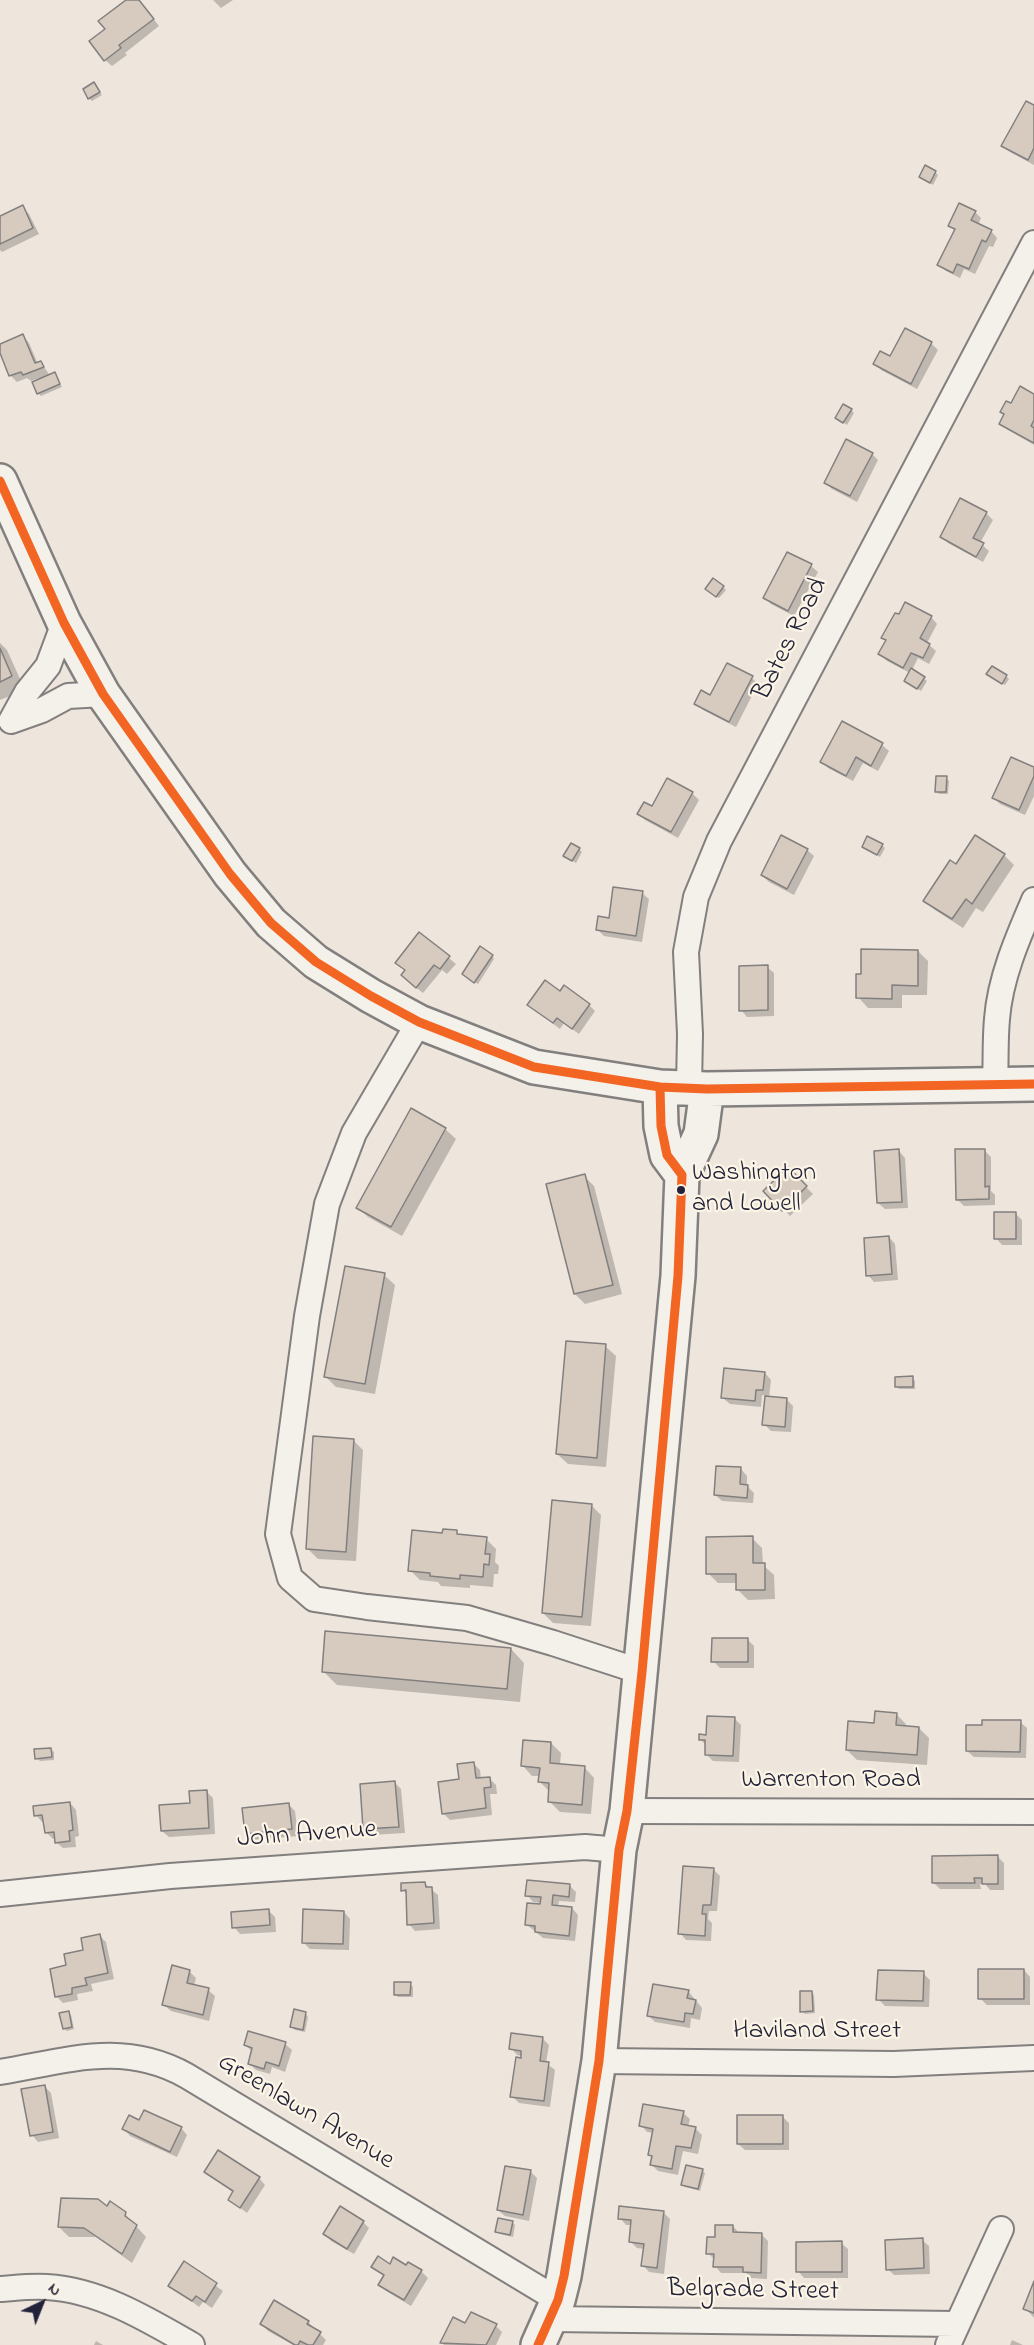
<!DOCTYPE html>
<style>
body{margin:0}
#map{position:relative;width:1034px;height:2345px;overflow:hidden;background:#eee6dc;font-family:"Indie Flower",sans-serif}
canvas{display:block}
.north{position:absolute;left:12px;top:2273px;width:60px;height:60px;-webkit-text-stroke:4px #fcf5e5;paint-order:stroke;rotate:43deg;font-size:16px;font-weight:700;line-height:24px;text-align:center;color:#22223b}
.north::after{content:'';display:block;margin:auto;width:21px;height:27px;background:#22223b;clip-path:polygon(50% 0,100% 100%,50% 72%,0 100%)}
</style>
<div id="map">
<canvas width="1034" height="2345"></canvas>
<div class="north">N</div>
</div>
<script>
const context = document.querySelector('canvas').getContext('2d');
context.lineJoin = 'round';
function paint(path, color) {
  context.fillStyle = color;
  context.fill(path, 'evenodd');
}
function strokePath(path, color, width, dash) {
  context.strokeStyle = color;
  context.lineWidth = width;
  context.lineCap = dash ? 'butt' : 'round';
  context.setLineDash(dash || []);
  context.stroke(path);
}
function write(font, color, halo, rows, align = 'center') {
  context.font = font + ' "Indie Flower",sans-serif';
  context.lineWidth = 4.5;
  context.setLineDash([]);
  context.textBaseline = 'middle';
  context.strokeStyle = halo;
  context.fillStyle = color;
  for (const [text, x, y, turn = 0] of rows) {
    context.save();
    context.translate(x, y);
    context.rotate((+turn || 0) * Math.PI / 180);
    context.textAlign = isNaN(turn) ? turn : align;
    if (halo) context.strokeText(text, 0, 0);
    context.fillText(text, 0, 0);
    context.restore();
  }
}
paint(new Path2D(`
 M128 0H139L159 26 125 53 127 55 112 66 105 60 107 29Z
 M213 0H233L221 8Z
 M94 84 102 95 92 101 89 98Z
 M1034 107V165L1010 152 1003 146Z
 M935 172 938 175 933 185 920 177Z
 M22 207 29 214 39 234 2 252 0 250V218Z
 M975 212 981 218 978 225 991 231 997 238 993 247 989 246 975 274 964 269 960 278 946 271 939 265 955 231 949 225Z
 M906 330 931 343 938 350 917 389 881 370 875 363 891 358Z
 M23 336 29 343 38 364 41 362 50 376 55 374 62 387 41 396 38 393 39 378 31 381 27 378 17 382 10 375 0 345Z
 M1034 396V445L1008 430 1001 424 1012 405Z
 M851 410 854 413 847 425 840 420Z
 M872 454 878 460 857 502 832 489 826 483Z
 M986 513 993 520 980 543 989 551 983 562 948 543 941 537Z
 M811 566 818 572 794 616 771 604 765 598Z
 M723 587 726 590 719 598 710 591Z
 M931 617 937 624 927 643 936 651 929 664 918 658 912 670 927 681 921 691 908 683 910 673 887 661 880 654 887 642 883 638Z
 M0 643 7 650 25 690 0 700Z
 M1006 676 1009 679 1005 685 991 677Z
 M752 678 758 684 736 727 703 710 696 703Z
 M882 745 889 751 878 771 863 763 853 781 828 768 822 761Z
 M1034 769V796L1025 815 1000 804 994 798Z
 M946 778 949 781 948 794H939L936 791Z
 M692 793 699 800 678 838 645 820 639 814Z
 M882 845 885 848 880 857 864 847Z
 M579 849 582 852 576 863 565 856Z
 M807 850 814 856 794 895 769 882 762 875Z
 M1004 855 1014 865 983 912 976 908 963 928 935 910 925 900 957 866Z
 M642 893 649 899 642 942 604 936 598 930Z
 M420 934 456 964 447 974 442 970 423 993 409 982 406 971 397 963Z
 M918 951 928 961 927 995H902V1008H868L858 997Z
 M492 956 494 959 478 984 466 977Z
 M767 967 774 973V1016L747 1017 741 1010Z
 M560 993 589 1005 595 1011 579 1034 564 1023 560 1029 529 1005Z
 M412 1110 445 1129 456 1139 402 1236 368 1217 357 1207Z
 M984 1150 991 1157V1191L995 1195V1205L964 1206 957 1199Z
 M899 1151 905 1158 908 1208 885 1209 878 1203Z
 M788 1169 813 1194 790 1216 765 1191Z
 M584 1176 594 1186 622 1294 585 1304 575 1294Z
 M1015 1213 1022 1220V1245H1002L996 1238Z
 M889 1237 895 1244 898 1280 874 1282 868 1275Z
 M384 1275 395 1285 375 1394 336 1387 326 1377Z
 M605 1346 616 1356 606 1467 568 1464 557 1454Z
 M765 1373 771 1380 769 1398 787 1400 793 1406 791 1432 771 1431 764 1424 766 1396 762 1395 761 1407 730 1404 723 1398Z
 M912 1378 915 1381V1389H899L896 1386Z
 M353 1440 363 1450 356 1561 318 1559 308 1549Z
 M741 1469 747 1476V1486L754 1493 753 1503 722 1501 715 1495Z
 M591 1505 601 1515 591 1626 553 1623 543 1613Z
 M456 1532 461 1536 486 1539 496 1549 495 1562 499 1566 498 1574H494L493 1587 470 1585V1588L441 1586 438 1582 420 1580 410 1570 444 1535Z
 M752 1538 762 1548 763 1565 774 1575 775 1599 748 1600 738 1590 737 1583H718L708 1573Z
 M748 1640 754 1646V1668H720L713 1661Z
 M511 1649 524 1663 520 1702 337 1685 323 1671Z
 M896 1714 906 1724V1727L919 1728 929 1738 927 1765 857 1760 847 1750 875 1725Z
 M734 1718 741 1725 739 1762 713 1761 706 1754 707 1746 700 1739Z
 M1020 1722 1027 1728 1026 1758 974 1757 967 1751 983 1726Z
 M551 1743 561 1753 560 1765 584 1767 594 1778 591 1814 560 1812 550 1802V1792L540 1782V1776H532L522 1765Z
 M51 1749 54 1752V1760L40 1761 37 1758Z
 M473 1763 480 1770 481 1779 489 1778 496 1785 497 1794H490L492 1815 450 1820 443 1813 461 1780Z
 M395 1783 401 1789 405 1833 371 1835 365 1829Z
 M206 1791 213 1798 215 1834 169 1837 162 1831Z
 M70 1803 76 1810 79 1836 75 1837 76 1847 63 1848 56 1842V1838L53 1839 46 1832 45 1821 42 1822 36 1815Z
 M289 1805 295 1811 298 1836 253 1840 246 1833Z
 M998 1857 1004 1863V1890H990L985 1884H980L981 1889H940L934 1883Z
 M713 1869 720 1876 717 1911H709L708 1919 712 1923 711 1941 686 1940 680 1933Z
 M424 1883 438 1895 440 1929 415 1931 409 1924 407 1895 403 1890Z
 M570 1886 576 1892 575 1902 559 1901 558 1907 572 1908 578 1915 575 1941 543 1938 526 1924 542 1903 533 1902 527 1895Z
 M268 1910 275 1917 276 1932 240 1934 234 1927Z
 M344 1912 350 1919 349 1950 310 1949 303 1942Z
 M100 1936 106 1942 114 1979 91 1984 93 1991 77 1994 78 2000 63 2003 57 1997 68 1967Z
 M1024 1970 1030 1977V2005H987L980 1998Z
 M189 1971 196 1978 194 1986 208 1990 215 1996 209 2021 171 2011 164 2005Z
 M923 1973 930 1980 929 2007 885 2006 878 1999Z
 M410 1984 413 1987V1997H398L395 1994Z
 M688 1991 702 2008 700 2020 691 2018 690 2028 655 2022 649 2016Z
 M811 1992 814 1995 815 2013 805 2014 802 2011Z
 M68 2013 71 2015 74 2029 67 2031 64 2028Z
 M306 2014 308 2017 305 2032 295 2030 292 2027Z
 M542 2038 549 2045 546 2063 555 2070 550 2107 519 2103 512 2096 522 2056 517 2055 511 2048Z
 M285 2044 292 2050 285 2072 272 2067 270 2074 256 2070 249 2063 253 2052 245 2045Z
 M44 2086 51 2093 59 2138 38 2142 32 2135Z
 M683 2113 690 2119 688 2127 695 2128 702 2135 698 2154 683 2151 678 2175 658 2171 652 2165 653 2158 650 2154 654 2133 647 2132 641 2125Z
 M783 2117 789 2123V2150H745L738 2144Z
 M140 2122 181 2128 187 2135 177 2157 130 2136 124 2129Z
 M702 2170 705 2173 700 2191 685 2187 682 2184Z
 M530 2171 537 2178 529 2221 505 2216 498 2210Z
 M206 2172 259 2178 265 2185 247 2213 230 2200 234 2193Z
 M663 2212 670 2219 664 2274 649 2272 643 2265 645 2249 637 2248 630 2241 632 2225H626L620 2218Z
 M125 2214 146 2237 132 2263 96 2237H69L59 2227Z
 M363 2222 369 2228 354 2254 331 2241 325 2234Z
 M512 2222 515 2225 513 2237 500 2234 497 2231Z
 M733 2226 739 2233 762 2235 768 2241 767 2279 751 2278 746 2273H721L715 2266V2260L708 2253 716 2239Z
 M922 2240 929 2246 930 2274 894 2275 888 2269Z
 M841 2243 848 2249V2278H804L798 2271Z
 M184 2263 223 2291 212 2308 203 2302 199 2307 170 2285Z
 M390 2266 406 2267 421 2271 428 2278 411 2306 386 2291 380 2285 385 2277 373 2267Z
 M1034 2285V2318L1025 2308Z
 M308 2322 326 2340 323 2345H293L268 2331 262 2324Z
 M466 2325 496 2326 502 2332 496 2345H444L442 2343Z
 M1012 2340 1023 2345H1010Z
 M96 2341 103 2345H94Z`), '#0003');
const building = new Path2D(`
 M126 0H139L154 19 119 45 121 48 104 61 89 41 105 29 98 21Z
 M94 82 100 92 88 99 83 89Z
 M1026 101 1034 105V148L1028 160 1001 146Z
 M925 165 936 171 930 183 919 177Z
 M959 203 976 211 971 220 992 230 986 242 982 240 969 269 957 264 953 273 937 265 955 229 948 226Z
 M23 205 33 228 0 244V216Z
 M905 328 932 342 911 384 873 364 880 351 890 356Z
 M23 334 35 363 41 361 44 367 23 375 21 372 9 376 0 353V344Z
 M55 372 60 384 37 394 32 382Z
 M1020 386 1034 394V420L1031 426 1034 428V443L999 424 1004 414 1000 412 1006 401 1011 403Z
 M843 404 852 409 843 423 835 418Z
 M846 439 873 453 850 496 824 483Z
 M960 498 987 512 973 538 984 543 976 557 940 537Z
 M787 552 812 564 788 611 763 598Z
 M713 578 724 586 716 597 705 589Z
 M905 602 932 616 920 638 930 644 923 658 911 653 903 668 878 654 886 640 881 638 895 613 899 614Z
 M0 648 12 676 0 682Z
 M727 663 753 676 729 722 694 704 701 690 710 695Z
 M992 666 1007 675 1002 684 986 674Z
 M911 668 925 677 917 689 904 681Z
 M842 721 883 743 871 766 856 757 846 776 820 762Z
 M1011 757 1034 767V776L1019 810 992 798Z
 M936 776H947L946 792H935Z
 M667 778 693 792 671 832 637 814 644 802 652 806Z
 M781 835 808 849 787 889 761 875Z
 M975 835 1005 854 972 904 966 899 952 919 923 901 950 860 956 864Z
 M867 836 883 844 877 855 862 847Z
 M571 843 580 848 572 861 563 856Z
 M613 887 643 891 636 936 596 930 598 916 609 918Z
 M419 932 450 956 440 969 434 965 416 988 401 975 405 970 395 963Z
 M480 946 493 955 474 983 462 974Z
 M861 949 918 950V986L892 985V999L856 998V974H861Z
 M768 965V1010L739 1011V966Z
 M545 980 560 991 564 985 590 1004 572 1029 557 1018 553 1023 527 1005Z
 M411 1108 446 1128 391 1227 356 1208Z
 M899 1149 902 1202 877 1203 874 1151Z
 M955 1149H985V1187L989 1186V1199L956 1200Z
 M788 1167 807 1186 782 1211 763 1191Z
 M585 1174 613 1285 574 1294 546 1184Z
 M994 1212H1016V1239H994Z
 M889 1236 892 1274 866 1276 864 1238Z
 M345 1266 385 1273 365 1384 324 1377Z
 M566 1341 606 1344 597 1458 556 1454Z
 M724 1368 765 1372 763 1390H756L755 1401 721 1398Z
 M913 1376V1387H895V1377Z
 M765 1396 787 1398 785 1427 762 1425Z
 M313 1436 354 1439 346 1552 306 1549Z
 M716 1466 741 1467 740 1484 748 1485 747 1498 714 1495Z
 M552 1500 592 1504 582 1617 542 1613Z
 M443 1529 457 1530V1534L487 1537 485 1554H490L489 1565 484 1564 483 1577 460 1575V1579L430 1576V1573L408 1571 412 1530 442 1533Z
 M753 1536V1563H765V1590H736V1574H706V1537Z
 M325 1631 511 1648 507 1689 322 1672Z
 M712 1638H748V1662H711Z
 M875 1711 897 1713 896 1725 919 1727 917 1755 846 1750 848 1721 874 1723Z
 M707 1716 735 1717 733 1756 705 1755V1740H699V1734L706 1735Z
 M982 1720H1021L1020 1752 966 1751V1725H982Z
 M523 1740 551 1742 550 1763 585 1766 582 1805 548 1802 549 1783 538 1782 540 1768 521 1766Z
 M51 1748 52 1757 35 1759 34 1749Z
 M474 1762 476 1778 490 1777 491 1787 484 1788 486 1808 442 1814 438 1782 459 1779 457 1764Z
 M395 1781 399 1827 363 1829 360 1784Z
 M207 1790 209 1828 161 1831 159 1805 190 1803 189 1791Z
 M70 1802 73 1830 69 1831 70 1841 55 1843 54 1832 45 1833 42 1815 34 1816 33 1806Z
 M289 1803 292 1829 245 1834 242 1808Z
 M998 1855V1884H982V1878H974L975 1883H932V1856Z
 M683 1866 714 1868 711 1905H703L702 1914H706L705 1936 678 1934Z
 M527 1880 570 1884 569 1897 553 1895 552 1905 572 1907 569 1936 535 1932V1926L525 1925 527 1903 540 1904 541 1897 525 1896Z
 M425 1882 426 1887H432L434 1923 407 1925 406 1890 401 1891V1883Z
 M269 1909 270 1925 232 1928 231 1912Z
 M303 1909 344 1911 343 1944 302 1943Z
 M100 1934 108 1973 85 1978 87 1985 72 1988V1994L55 1997 50 1969 66 1965 64 1954 83 1950 81 1938Z
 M172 1965 190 1970 187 1983 209 1988 203 2015 162 2005Z
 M978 1969H1024V1999H978Z
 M878 1970 924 1971 923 2001 876 2000Z
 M394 1982H411L410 1995H394Z
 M653 1984 689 1990 687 1998 696 2000 693 2014 685 2013 684 2022 647 2016Z
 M800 1991H812L813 2011 800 2012Z
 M294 2009 306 2012 303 2030 290 2027Z
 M69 2011 72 2027 63 2029 59 2013Z
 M248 2031 286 2042 279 2066 266 2062 264 2069 248 2064 252 2048 244 2045Z
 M511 2033 543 2037 540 2061 549 2062 544 2101 510 2097 516 2057 521 2058V2051L509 2049Z
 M45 2085 53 2132 30 2136 21 2089Z
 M643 2104 684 2111 681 2124 696 2127 691 2148 676 2146 672 2169 650 2165 652 2156 648 2155 653 2129 639 2126Z
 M144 2110 182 2127 170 2152 122 2129 129 2115 139 2120Z
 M737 2115H783V2144H737Z
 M218 2150 260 2177 240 2208 228 2200 233 2191 204 2172Z
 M686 2165 703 2169 698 2189 681 2185Z
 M505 2166 531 2170 523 2215 497 2210Z
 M61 2198 98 2199 107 2206 110 2201 126 2212 125 2216 137 2225 122 2254 84 2228 58 2227Z
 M340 2206 364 2221 347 2249 323 2234Z
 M619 2206 664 2211 657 2268 641 2266 644 2244 629 2242 631 2220 618 2219Z
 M498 2218 513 2221 510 2235 495 2232Z
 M715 2225H733V2232L762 2233 761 2273 743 2272V2267H713L714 2254H706L707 2237H715Z
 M923 2238 924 2268 886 2270 885 2240Z
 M842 2241V2272H796V2242Z
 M378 2256 390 2264 393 2257 406 2265 408 2262 422 2270 404 2300 378 2285 384 2275 371 2267Z
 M184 2261 217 2283 205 2302 196 2296 192 2301 168 2286Z
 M1034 2281V2313L1023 2309Z
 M274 2300 309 2321 307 2324 321 2332 313 2345H308L300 2341 298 2345H295L260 2324Z
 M471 2312 497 2324 486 2345 440 2343 453 2317 465 2323Z`);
paint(building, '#d7cbc0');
strokePath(building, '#827f7f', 1.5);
const street = new Path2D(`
 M64 623 48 666 27 692 11 721 42 710 68 696 103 694
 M419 1022 354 1133 327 1204 307 1316 278 1534 290 1578 314 1599 367 1607 467 1618 553 1643 642 1672
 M995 1084C996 1062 995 1040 997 1019 1000 978 1018 937 1034 900
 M689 1087 690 1034 686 952 696 897 719 841 1034 243
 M627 1811 1034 1812
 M0 1894 170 1876 585 1847 619 1850
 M599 2061 894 2064 1034 2058
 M0 2072C67 2061 123 2040 187 2076L558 2300
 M0 2289C15 2288 31 2286 47 2287 99 2290 147 2319 192 2345
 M550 2319 956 2324
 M948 2345 1001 2229`);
const secondary = new Path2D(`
 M0 481 64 623 103 694 230 874 271 923 316 962 371 996 419 1022 534 1067 660 1087 707 1089 1034 1084
 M660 1087 661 1126 667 1155 682 1175
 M538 2345 558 2300 564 2276 599 2061 619 1850 627 1811 678 1276 682 1175 701 1134 707 1089`);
strokePath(street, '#827f7f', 28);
strokePath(secondary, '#827f7f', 38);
strokePath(street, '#f4f0ea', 24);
strokePath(secondary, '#f4f0ea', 33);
strokePath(new Path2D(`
 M0 481 64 623 103 694 230 874 271 923 316 962 371 996 419 1022 534 1067 660 1087 707 1089 1034 1084
 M538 2345 558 2300 564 2276 599 2061 619 1850 627 1811 642 1672 678 1276 682 1175 667 1155 661 1126 660 1087`), '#f26522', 9);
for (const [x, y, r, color] of [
 [681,1190,5,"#22223b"]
]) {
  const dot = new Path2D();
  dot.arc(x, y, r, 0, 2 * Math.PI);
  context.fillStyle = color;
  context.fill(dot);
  strokePath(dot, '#fcf5e5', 2);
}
write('26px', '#22223b', '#fcf5e5', [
 ["Washington",692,1175],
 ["and Lowell",692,1206]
], 'left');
write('27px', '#22223b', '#fcf5e5', [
 ["Bates Road",792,640,-63],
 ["Warrenton Road",831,1782],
 ["John Avenue",307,1836,-4],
 ["Haviland Street",817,2033],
 ["Greenlawn Avenue",305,2113,31],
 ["Belgrade Street",753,2292,1]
]);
</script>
